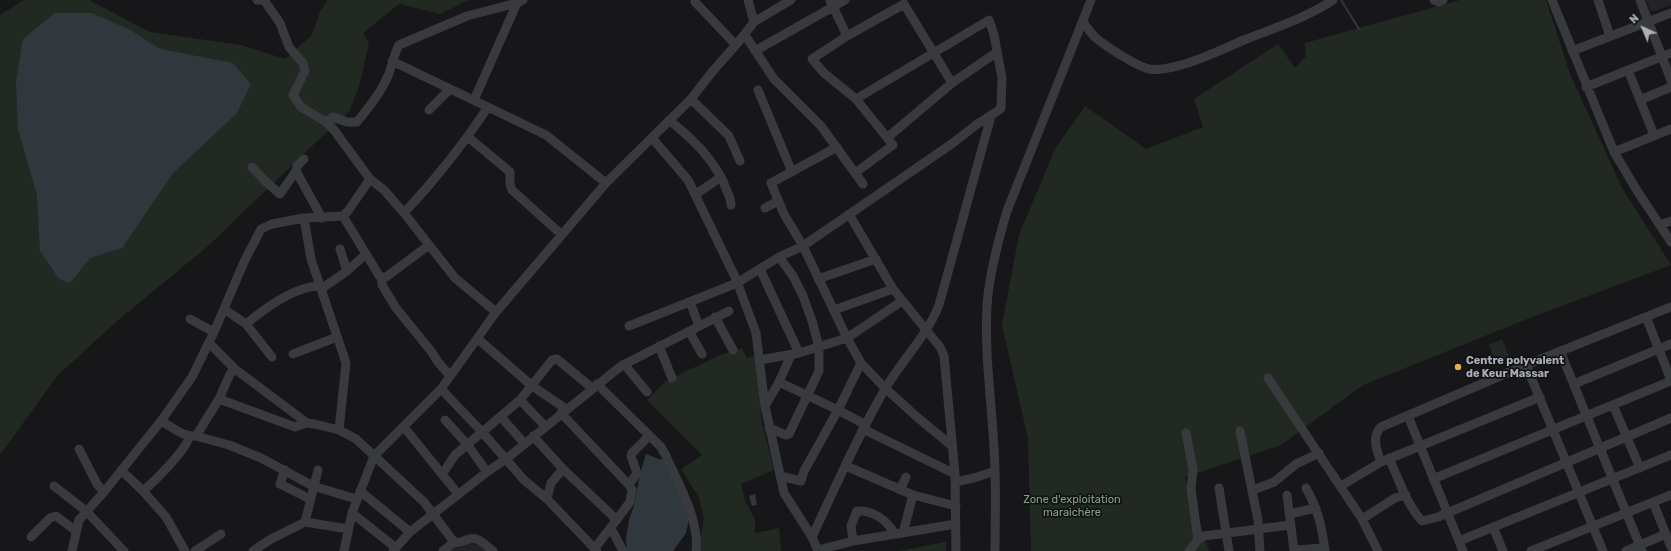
<!DOCTYPE html>
<meta charset="utf-8">
<style>
body{margin:0}
#map{position:relative;width:1671px;height:551px;overflow:hidden;background:#171719;font-family:Rubik,sans-serif}
canvas{display:block}
.north{position:absolute;left:1623px;top:8px;width:40px;height:40px;-webkit-text-stroke:3px #121214;paint-order:stroke;rotate:316deg;font-size:11px;font-weight:700;line-height:16px;text-align:center;color:#aaafb8}
.north::after{content:'';display:block;margin:auto;width:14px;height:18px;background:#aaafb8;clip-path:polygon(50% 0,100% 100%,50% 72%,0 100%)}
</style>
<div id="map">
<canvas width="1671" height="551"></canvas>
<div class="north">N</div>
</div>
<script>
const context = document.querySelector('canvas').getContext('2d');
context.lineJoin = 'round';
function paint(path, color) {
  context.fillStyle = color;
  context.fill(path, 'evenodd');
}
function strokePath(path, color, width, dash) {
  context.strokeStyle = color;
  context.lineWidth = width;
  context.lineCap = dash ? 'butt' : 'round';
  context.setLineDash(dash || []);
  context.stroke(path);
}
function write(font, color, halo, rows, align = 'center') {
  context.font = font + ' Rubik,sans-serif';
  context.lineWidth = 3.5;
  context.setLineDash([]);
  context.textBaseline = 'middle';
  context.strokeStyle = halo;
  context.fillStyle = color;
  for (const [text, x, y, turn = 0] of rows) {
    context.save();
    context.translate(x, y);
    context.rotate((+turn || 0) * Math.PI / 180);
    context.textAlign = isNaN(turn) ? turn : align;
    if (halo) context.strokeText(text, 0, 0);
    context.fillText(text, 0, 0);
    context.restore();
  }
}
paint(new Path2D(`
 M1646 0H1671V5L1651 12Z
 M470 544 478 545 487 551H446L453 545 459 548Z`), '#232326');
paint(new Path2D(`
 M24 0H89L150 32 241 45 285 59 312 35 320 12 327 0H469L440 14 399 4 363 33 369 44 359 86 349 112 312 146 208 246 116 322 57 376 0 455V15Z
 M1460 0H1546L1570 74 1622 188 1671 265 1522 321 1363 385 1281 445 1185 477 1209 551H1031L1028 438 1002 325 1019 235 1055 149 1085 106 1146 149 1203 127 1194 99 1278 44 1295 68 1306 56 1305 43Z
 M1502 339 1511 361 1497 366 1489 345Z
 M742 348 747 358 759 355 761 419 774 470 741 484 745 501 755 519V533L779 528 781 551H698L704 519 699 498 681 469 702 455 647 400 666 381 718 356Z
 M946 542V551H900L945 542Z`), '#222923');
paint(new Path2D(`
 M55 13H92L130 30 160 49 233 63 251 84 237 113 173 173 122 248 90 258 70 283 59 279 40 251 37 195 18 129 16 82 23 39Z
 M646 454 659 459 665 460 677 468 680 486 689 519 686 533 673 551H627L626 539 629 520 634 506 640 474Z
 M755 494 757 505 752 506 749 496Z`), '#30383e');
strokePath(new Path2D(`
 M1341 0 1359 29`), '#30383e', 2);
strokePath(new Path2D(`
 M257 0H264L280 23 289 47 303 63 305 71 293 95 301 107 326 122 334 130 370 179 384 190 404 213 455 278 496 312
 M748 0 754 22
 M830 0 847 36
 M1434 0 1439 2 1443 0
 M1552 0 1614 152 1636 189 1671 242
 M1598 0 1610 36
 M1640 0 1671 80
 M695 2 736 45
 M1083 22C1087 27 1091 34 1096 38 1107 47 1136 66 1149 69 1175 73 1220 50 1244 40 1274 28 1306 18 1333 0
 M745 35 774 79 821 126 863 184
 M755 51 845 0
 M1572 51 1671 13
 M392 61 546 135 606 183
 M1628 70 1654 135
 M1586 87 1671 53
 M758 90 792 172
 M691 99 729 136 740 161
 M474 100 517 3 523 0
 M1640 100 1671 87
 M429 110 450 89
 M669 120C694 140 716 161 727 191 729 195 731 200 731 205
 M326 122 333 117 347 122H357C368 108 379 96 386 80 392 69 393 56 399 45L467 16 517 3
 M468 137 510 172V184L512 190 562 235
 M888 137 952 83 997 52
 M652 138 688 180 736 279 756 333 765 406 784 493 812 537 818 551
 M837 147 771 183 784 214 803 246 847 338 861 363 885 388 917 417 952 446
 M1614 152 1671 129
 M252 167 265 181 280 194 296 171 297 166 304 159
 M296 171 322 218
 M855 173 893 145 856 99 824 73 812 59 847 36 904 4 952 83
 M696 194 721 177
 M765 208 778 201
 M404 213C435 180 463 145 488 107
 M849 214 893 289 940 347 944 356 955 474 956 551
 M343 216 380 277H386L429 245
 M304 218 311 259 346 363 339 430
 M1660 225 1671 221
 M340 249 347 271
 M760 269 799 353
 M382 278V285L396 308 431 351 438 362 450 376
 M818 279 876 259
 M321 289 347 271 366 254
 M690 302 699 326
 M224 309 246 324 272 357
 M834 310 893 289
 M715 317 733 350
 M1646 317 1671 380
 M190 319 214 332
 M246 324C264 309 295 286 320 286
 M629 326 737 283 779 257 803 246 953 143 976 125 999 110 1001 108 1002 78 994 35 989 20 856 99
 M689 331 702 354
 M478 339 531 385 566 409
 M209 343 235 369
 M659 346 672 378
 M1560 351 1642 551
 M293 354 337 337
 M760 360 799 353 847 338 902 301
 M624 364 647 392
 M1526 365 1603 551
 M1268 378 1362 519 1378 551
 M779 382 838 410 866 425
 M597 384 661 447 666 456C678 483 700 521 696 551
 M1574 384 1671 344
 M441 389 483 433 524 480 547 499 597 551
 M219 399 295 427 307 423 315 424 339 430 356 439 424 502 454 542C462 545 468 536 476 539 482 541 488 547 493 551
 M520 400 545 426
 M1613 405 1640 468
 M765 406 779 382 791 355
 M561 413 629 485 632 490 630 502 595 548
 M1408 416 1463 551
 M501 417 524 443
 M445 420 467 444 487 472
 M161 421C173 427 182 437 196 436L229 445 261 458 313 486 356 499
 M404 427 458 494
 M769 428 786 435 789 434 819 371V347L812 321 803 296 793 276 779 257
 M863 429 955 474
 M1240 431 1258 520 1260 551
 M1186 433 1193 470 1191 488 1198 540
 M196 436 219 399 230 374 235 369 307 423
 M533 436 563 469 617 520
 M79 449 97 484 104 492
 M1389 458C1398 478 1407 505 1422 521L1438 517 1671 418
 M1381 462C1377 451 1371 437 1381 427L1526 365 1671 307
 M846 466 913 495 956 506
 M121 470 143 491 166 517 185 551
 M285 470 280 484 310 499
 M443 473 455 455 520 400 552 360 557 359 592 388
 M780 476 801 481 804 471 838 410 861 363
 M1433 479 1671 381
 M955 482 974 478 995 471
 M629 485 637 473 631 456 632 453 649 436
 M54 486 86 511 124 551
 M1341 486 1381 462 1540 397
 M1219 488 1229 551
 M1306 488C1318 509 1322 527 1325 551
 M900 490 906 477
 M1253 490 1274 482 1296 464 1319 453
 M143 491C155 481 186 450 189 437
 M360 491 410 532
 M1287 495 1294 551
 M547 499 551 483 563 469
 M1653 502 1671 547
 M352 513 396 548
 M1289 514 1316 508
 M1362 519 1395 498 1406 495
 M305 522 318 470
 M1493 527 1503 551
 M610 530 613 532 623 551
 M903 533 913 495
 M31 537 50 518 56 516 76 531
 M812 537C835 488 857 437 885 389 902 360 927 336 939 305L991 116
 M853 541 851 526 857 511C874 510 887 521 895 534
 M1459 541 1671 455
 M818 550 853 541 956 524
 M1294 550 1325 548
 M72 551 79 520 104 492 161 421 192 377 214 332 244 262 261 229 272 224 304 218 343 216 348 211 370 179
 M195 551 221 534
 M253 551 271 539 305 522 348 529
 M344 551 352 513 374 456 441 389 496 312 606 183 691 99 712 72 736 45 754 22 791 0
 M393 551 410 532 487 472 506 459 621 366 729 311
 M443 551 454 542
 M995 551C995 525 996 498 995 472 994 416 984 362 987 306 989 274 998 241 1007 211L1091 0
 M1189 551 1198 540 1204 536 1290 525
 M1531 551 1671 495
 M1626 551 1666 534`), '#393a3e', 9);
for (const [x, y, r, color] of [
 [1458,367,4,"#e6ad42"]
]) {
  const dot = new Path2D();
  dot.arc(x, y, r, 0, 2 * Math.PI);
  context.fillStyle = color;
  context.fill(dot);
  strokePath(dot, '#121214', 1.5);
}
write('bold 11px', '#aaafb8', '#121214', [
 ["Centre polyvalent",1466,361],
 ["de Keur Massar",1466,374]
], 'left');
write('11px', '#83a284', '#121214', [
 ["Zone d'exploitation",1072,500],
 ["maraichère",1072,513]
]);
</script>
